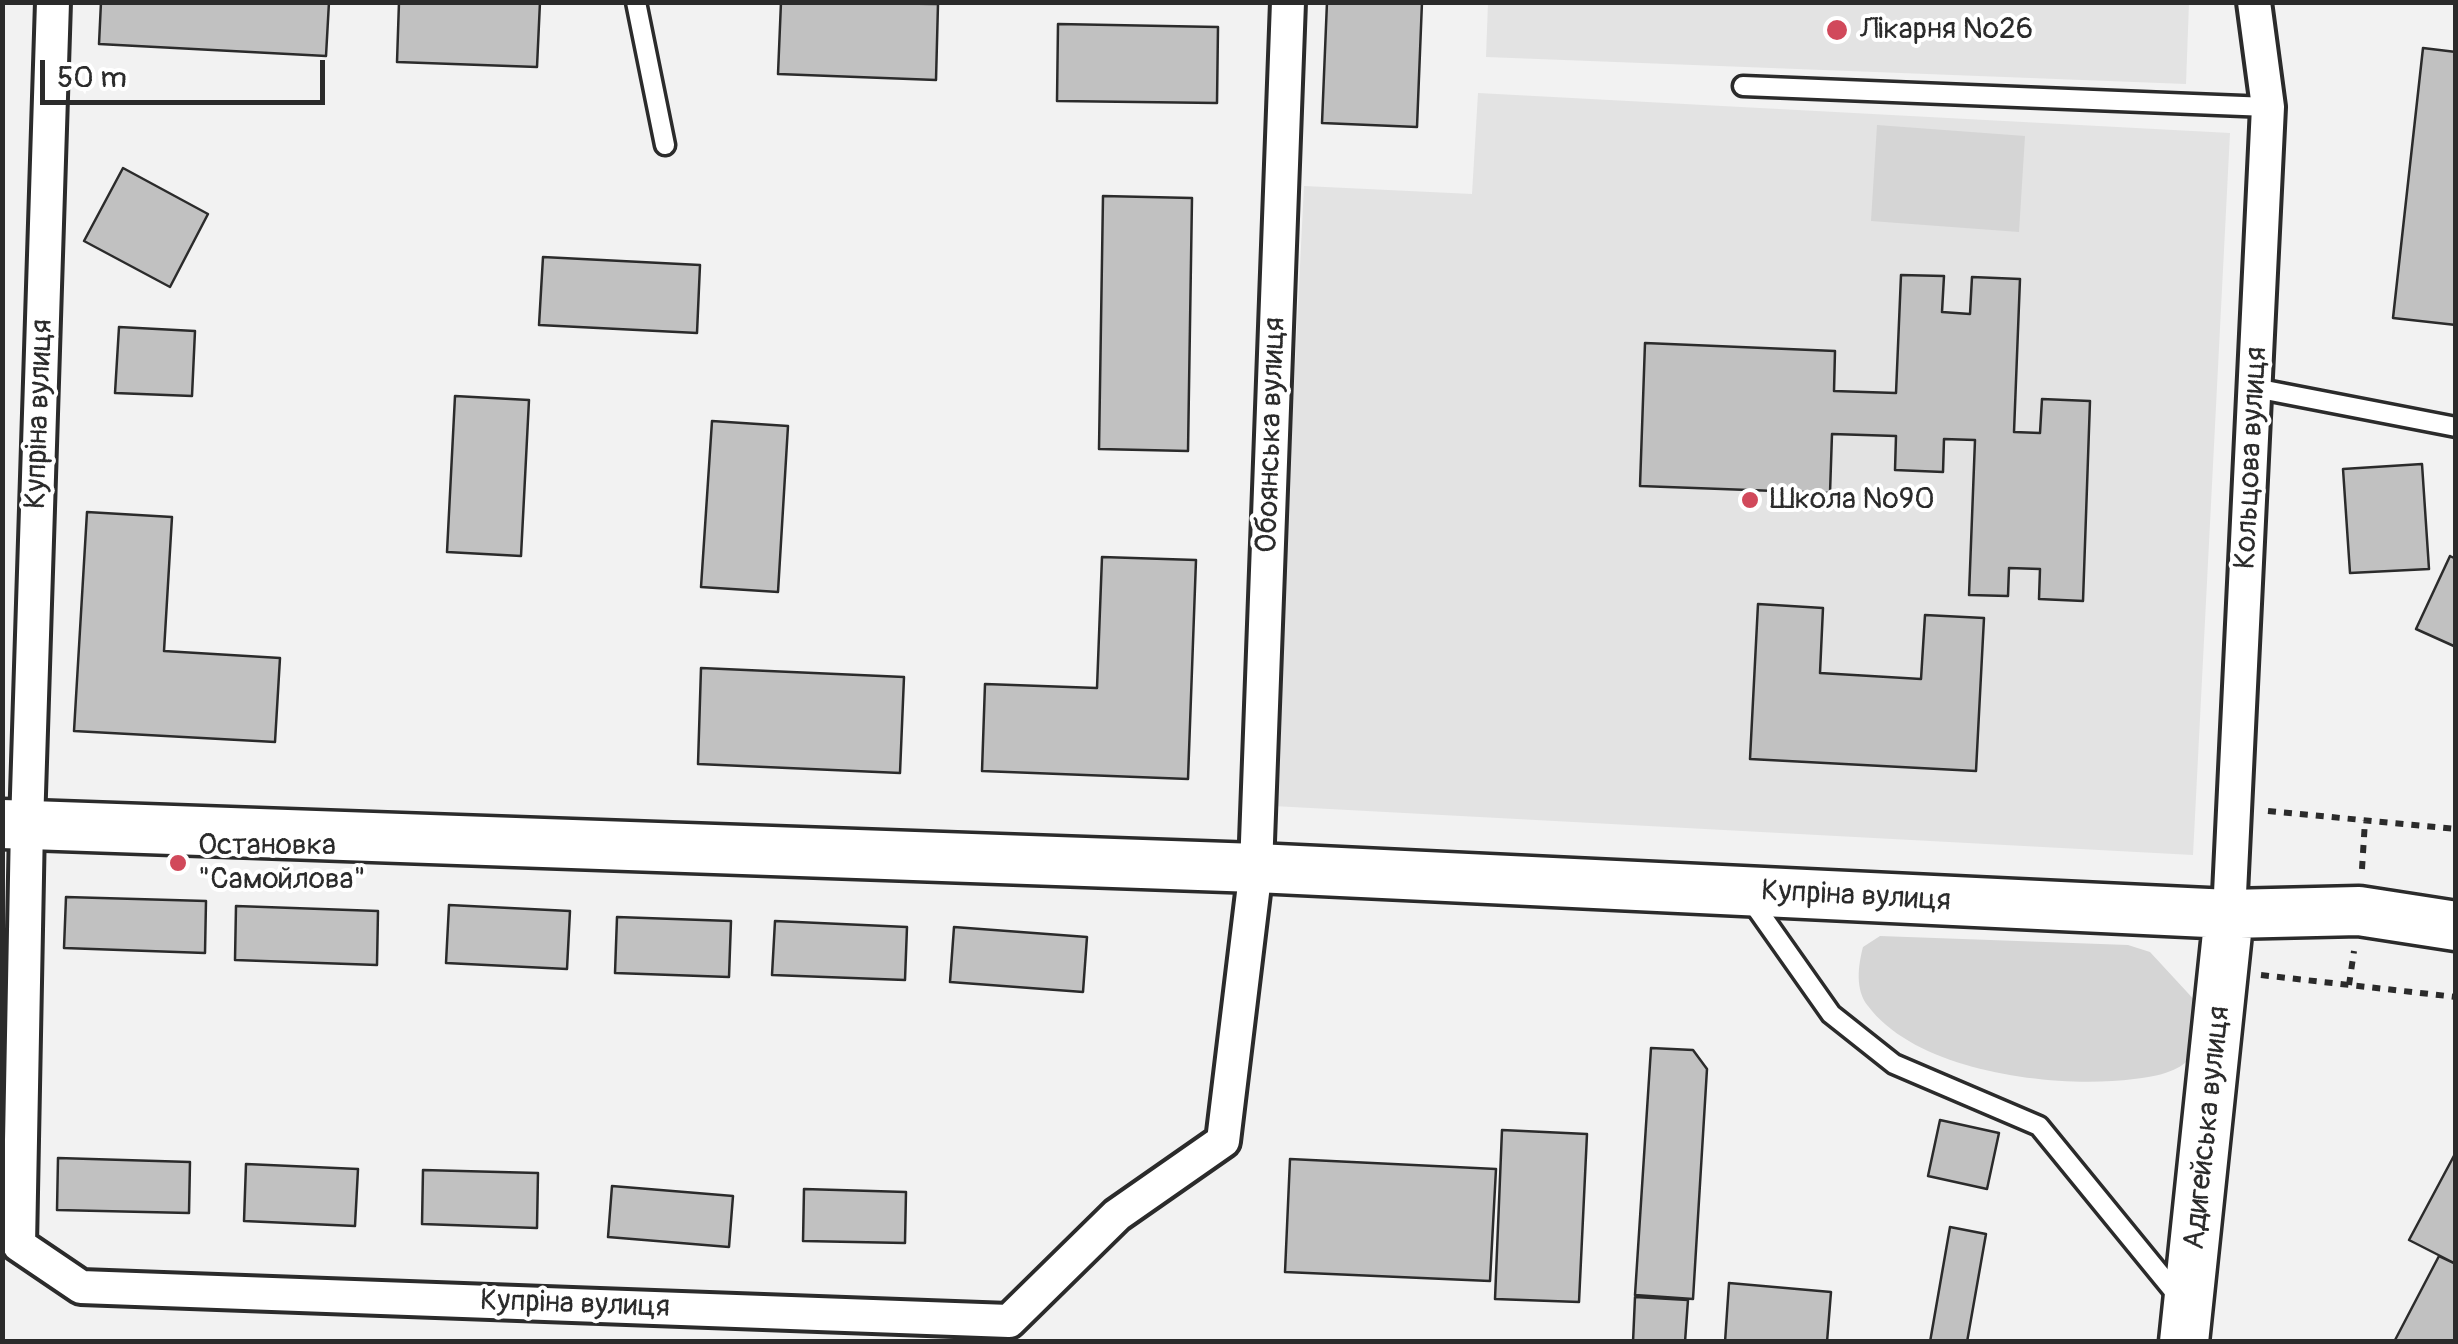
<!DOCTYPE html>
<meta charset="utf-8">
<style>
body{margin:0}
#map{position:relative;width:2458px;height:1344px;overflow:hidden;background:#f2f2f2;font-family:Pangolin,sans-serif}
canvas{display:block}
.frame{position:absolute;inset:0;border:5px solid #2b2b2b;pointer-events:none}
.scale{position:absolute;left:40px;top:60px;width:285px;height:45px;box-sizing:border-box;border:5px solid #2b2b2b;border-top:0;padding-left:12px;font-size:30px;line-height:35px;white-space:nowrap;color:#2b2b2b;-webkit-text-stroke:8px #fff;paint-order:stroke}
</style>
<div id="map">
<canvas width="2458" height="1344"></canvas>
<div class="frame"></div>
<div class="scale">50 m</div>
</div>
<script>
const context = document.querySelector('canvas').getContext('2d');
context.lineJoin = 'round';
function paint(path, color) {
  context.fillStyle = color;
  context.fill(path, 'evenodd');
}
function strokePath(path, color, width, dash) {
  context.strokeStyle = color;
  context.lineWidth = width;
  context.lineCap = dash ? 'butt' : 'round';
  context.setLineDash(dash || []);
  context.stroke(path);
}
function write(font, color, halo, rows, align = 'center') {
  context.font = font + ' Pangolin,sans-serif';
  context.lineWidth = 8;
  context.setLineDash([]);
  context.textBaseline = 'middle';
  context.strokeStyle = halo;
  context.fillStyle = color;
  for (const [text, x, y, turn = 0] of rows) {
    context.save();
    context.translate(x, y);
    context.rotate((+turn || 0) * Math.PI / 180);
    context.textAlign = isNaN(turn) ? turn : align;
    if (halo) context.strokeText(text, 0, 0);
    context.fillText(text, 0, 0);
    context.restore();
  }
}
paint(new Path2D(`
 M1488 3H2189L2186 84 1486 57Z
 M1478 93 2230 133 2193 855 1273 806 1304 186 1472 194Z`), '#e3e3e3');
paint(new Path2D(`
 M1877 125 2025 136 2019 232 1871 221Z
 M1880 936 2128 945 2150 952 2199 1005C2198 1026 2201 1048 2185 1063 2172 1074 2150 1077 2134 1079 2058 1089 1918 1073 1868 1006 1855 990 1858 966 1863 947Z`), '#d5d5d5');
const building = new Path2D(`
 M101 2H329L326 56 99 44Z
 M399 2H540L537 67 397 62Z
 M781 2 938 4 936 80 778 74Z
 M1327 2H1422L1417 127 1322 123Z
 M1058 24 1218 27 1217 103 1057 101Z
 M2423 48 2456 52V325L2393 318Z
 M123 168 208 214 170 287 84 241Z
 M1103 196 1192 198 1188 451 1099 449Z
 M543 257 700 265 697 333 539 325Z
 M1901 275 1944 276 1942 312 1970 314 1972 277 2020 279 2014 432 2040 433 2042 399 2090 401 2083 601 2039 599 2040 569 2009 568 2008 596 1969 595 1975 440 1944 439 1943 472 1895 470 1896 436 1832 434 1830 493 1640 486 1645 343 1835 351 1834 391 1896 393Z
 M119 327 195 331 192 396 115 393Z
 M455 396 529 400 521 556 447 552Z
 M712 421 788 426 778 592 701 587Z
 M2422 464 2429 569 2350 573 2343 469Z
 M87 512 172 517 164 651 280 658 275 742 74 731Z
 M2450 556 2456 559V647L2416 629Z
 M1102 557 1196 560 1188 779 982 771 985 684 1097 688Z
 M1758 604 1823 608 1820 673 1921 679 1925 615 1984 618 1976 771 1750 759Z
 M701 668 904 677 900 773 698 764Z
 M66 897 206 901 205 953 64 948Z
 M449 905 570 911 567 969 446 963Z
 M236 906 378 911 377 965 235 960Z
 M617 917 731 921 729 977 615 973Z
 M775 921 907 927 905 980 772 975Z
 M954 927 1087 937 1083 992 950 982Z
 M1651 1048 1693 1050 1707 1069 1693 1299 1635 1295Z
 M1940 1120 1999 1133 1987 1189 1928 1176Z
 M1502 1130 1587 1134 1579 1302 1495 1299Z
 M2456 1152V1264L2409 1240Z
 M58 1158 190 1162 189 1213 57 1210Z
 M1290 1159 1496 1169 1490 1281 1285 1272Z
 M246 1164 358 1169 355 1226 244 1221Z
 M423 1170 538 1173 537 1228 422 1224Z
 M612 1186 733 1196 729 1247 608 1237Z
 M804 1189 906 1192 905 1243 803 1241Z
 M1950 1227 1986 1234 1967 1342H1930Z
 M2439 1256 2456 1264V1336L2453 1342H2394Z
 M1729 1283 1831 1292 1827 1342H1725Z
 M1635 1297 1688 1300 1685 1342H1633Z`);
paint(building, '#c1c1c1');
strokePath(building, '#2b2b2b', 2.5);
const lane = new Path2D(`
 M636 2 665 145
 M1743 86 2268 107
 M2255 388 2456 427
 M1750 899 1831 1014 1894 1064 2039 1126 2182 1301`);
const street = new Path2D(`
 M53 2 27 825 19 1245 81 1287 1009 1321 1117 1215 1223 1141 1256 868 1288 2
 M2229 914 2268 107 2254 2`);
const secondary = new Path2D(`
 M2 824 1256 868 2229 914 2359 911 2456 926
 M2184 1342 2229 914`);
strokePath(lane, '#2b2b2b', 25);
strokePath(street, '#2b2b2b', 40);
strokePath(secondary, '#2b2b2b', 55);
strokePath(new Path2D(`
 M2268 811 2456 829
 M2362 869 2365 821
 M2261 975 2456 997
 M2349 985 2354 951`), '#2b2b2b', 6, [8, 8]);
strokePath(lane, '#fff', 18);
strokePath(street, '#fff', 32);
strokePath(secondary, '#fff', 48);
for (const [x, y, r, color] of [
 [1837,30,12,"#d1495b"],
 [1750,500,10,"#d1495b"],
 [178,863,10,"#d1495b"]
]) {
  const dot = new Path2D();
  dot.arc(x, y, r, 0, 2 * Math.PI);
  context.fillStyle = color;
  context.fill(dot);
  strokePath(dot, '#fff', 4);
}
write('30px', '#2b2b2b', '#fff', [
 ["Лікарня №26",1860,30],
 ["Школа №90",1770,500],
 ["Остановка",198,846],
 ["\"Самойлова\"",198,880]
], 'left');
write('30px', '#2b2b2b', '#fff', [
 ["Купріна вулиця",40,414,-88],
 ["Обоянська вулиця",1272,435,-88],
 ["Кольцова вулиця",2252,458,-87],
 ["Купріна вулиця",1856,897,3],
 ["Адигейська вулиця",2208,1128,-84],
 ["Купріна вулиця",575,1305,2]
]);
</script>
